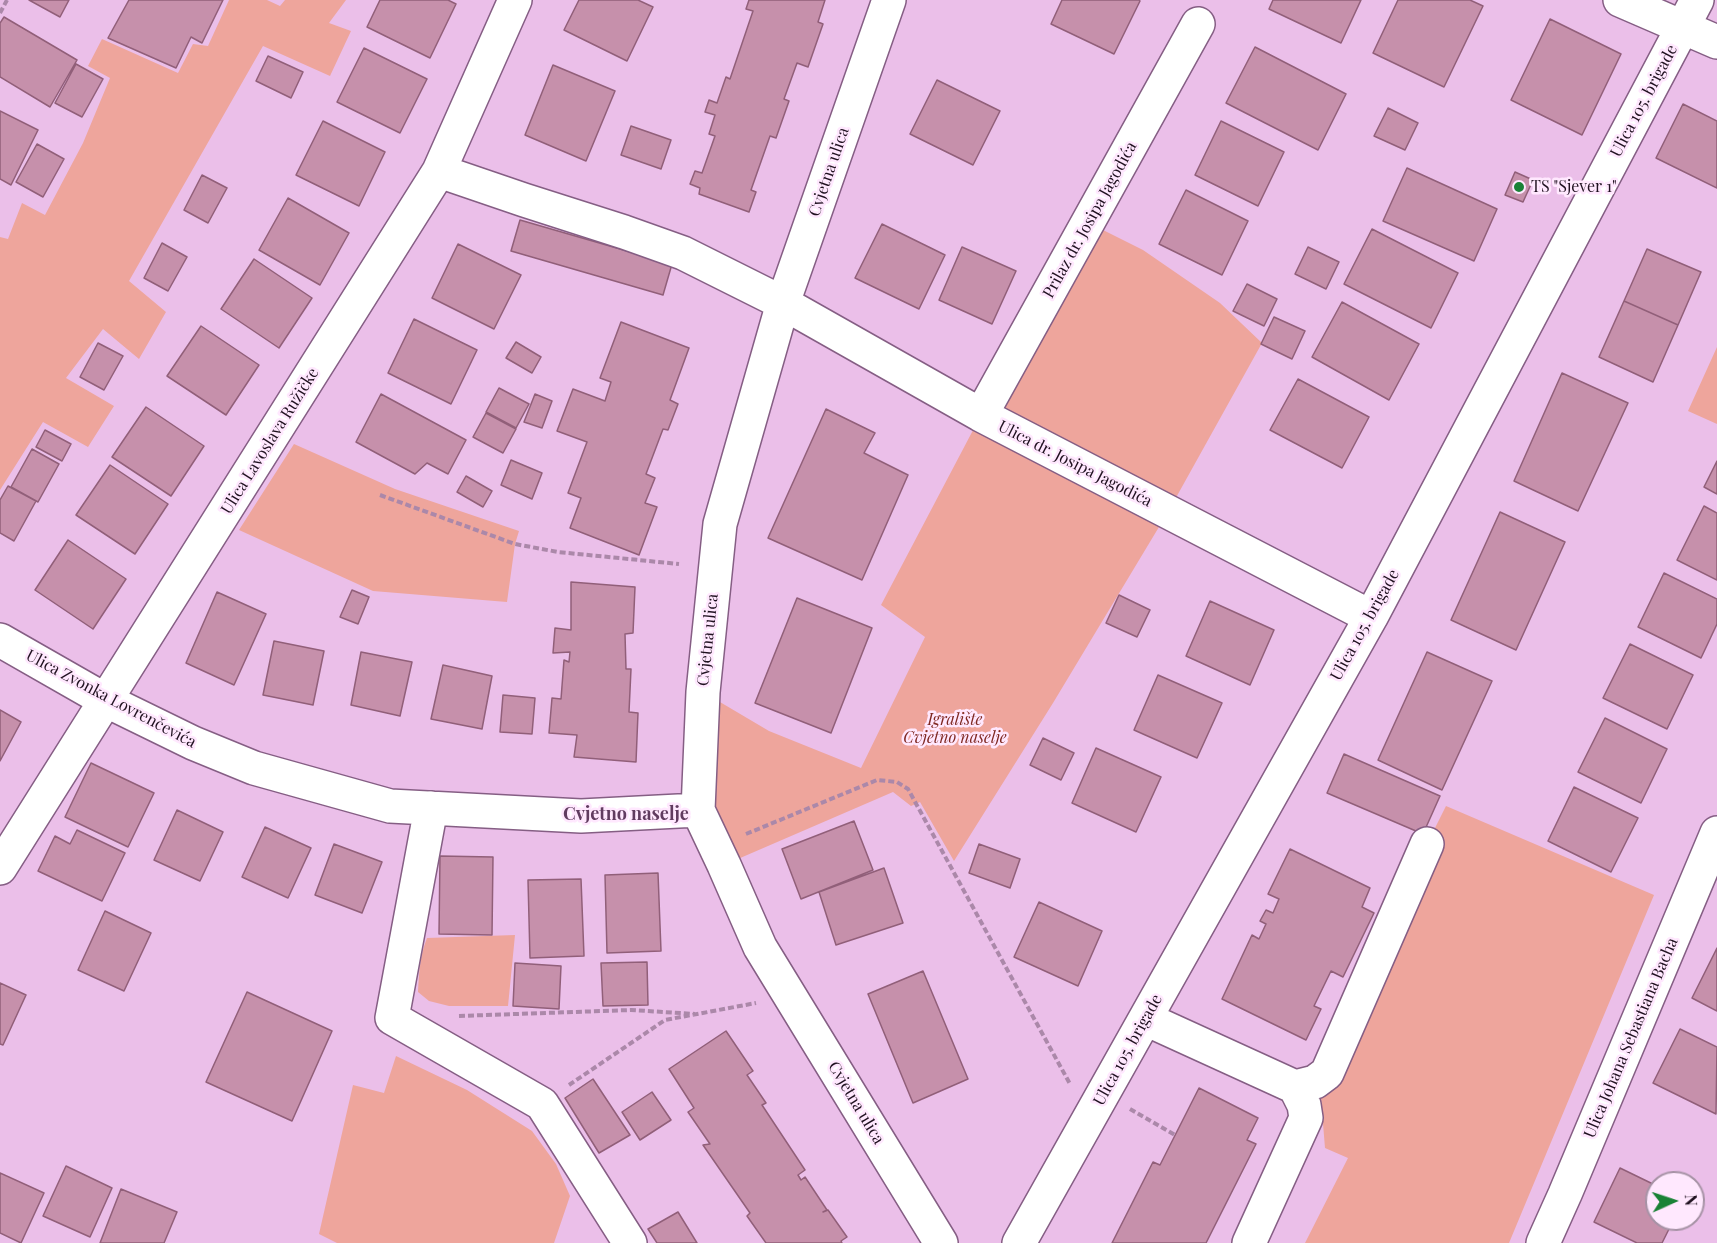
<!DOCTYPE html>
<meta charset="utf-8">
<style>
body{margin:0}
#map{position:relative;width:1717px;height:1243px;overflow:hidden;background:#ebbfe9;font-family:"Playfair Display",serif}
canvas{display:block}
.north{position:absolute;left:1645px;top:1171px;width:60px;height:60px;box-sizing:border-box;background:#ffe8fe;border:2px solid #a692a5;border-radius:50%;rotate:87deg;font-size:16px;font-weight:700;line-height:24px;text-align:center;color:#201120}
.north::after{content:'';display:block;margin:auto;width:21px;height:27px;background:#1a8236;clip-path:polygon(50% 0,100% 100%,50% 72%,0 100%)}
</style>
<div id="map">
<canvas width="1717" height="1243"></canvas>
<div class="north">N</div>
</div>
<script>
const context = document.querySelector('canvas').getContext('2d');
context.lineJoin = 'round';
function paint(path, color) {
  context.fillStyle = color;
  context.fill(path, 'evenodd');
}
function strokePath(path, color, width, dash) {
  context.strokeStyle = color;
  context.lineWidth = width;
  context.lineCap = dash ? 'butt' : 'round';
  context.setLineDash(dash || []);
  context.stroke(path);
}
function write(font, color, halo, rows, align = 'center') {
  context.font = font + ' "Playfair Display",serif';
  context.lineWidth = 5;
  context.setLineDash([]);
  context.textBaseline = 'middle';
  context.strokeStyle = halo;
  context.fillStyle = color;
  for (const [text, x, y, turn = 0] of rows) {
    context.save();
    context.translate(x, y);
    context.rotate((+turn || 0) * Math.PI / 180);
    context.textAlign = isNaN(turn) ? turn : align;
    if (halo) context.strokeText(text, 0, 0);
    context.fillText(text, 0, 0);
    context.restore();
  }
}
paint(new Path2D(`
 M229 0H267L280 6 285 0H346L329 23 351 31 330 76 263 46 129 281 166 312 139 359 103 329 66 378 114 406 88 447 43 422 0 490V237L8 239 22 203 45 215 83 143 110 78 88 66 102 39 178 73 193 44 208 46Z
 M1089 223 1143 250 1220 303 1262 343 1168 512 1053 703 954 861 920 802 911 806 893 792 724 865 698 810 703 692 769 731 861 768 925 637 881 605 981 415Z
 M1717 347V424L1688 411Z
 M294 444 395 489 519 531 515 544 507 602 373 591 239 530Z
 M1446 806 1654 895 1509 1243H1305L1348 1158 1325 1148 1321 1099 1315 1082 1427 844Z
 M515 935 508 1006H449L429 1001 418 992C419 973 420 955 427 938Z
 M396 1056 467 1090 532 1131 556 1164 570 1196 554 1243H337L319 1234 353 1085 384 1093Z`), '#eea59c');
const building = new Path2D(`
 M29 0H69L60 17Z
 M129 0H223L202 43 191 37 176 68 108 38Z
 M380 0H448L456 4 430 58 367 27Z
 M579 0H638L653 7 627 61 564 30Z
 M749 0H825L818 22 823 24 808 67 797 63 784 99 789 101 776 138 770 136 751 190 756 192 749 212 699 194 700 188 690 184 695 171 702 173 715 136 709 134 715 115 705 112 709 100 717 103 726 77 730 79 753 11 746 9Z
 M1062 0H1139L1140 1 1114 54 1051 24Z
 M1273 0H1361L1341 43 1269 9Z
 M1398 0H1470L1483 6 1444 87 1373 53Z
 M4 17 77 60 50 107 0 77V23Z
 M1550 19 1621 54 1582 135 1511 100Z
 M1255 47 1346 94 1318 150 1226 103Z
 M364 48 427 79 400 133 337 102Z
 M268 56 303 72 291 98 256 81Z
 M76 64 103 79 82 117 55 103Z
 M553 65 615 91 586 161 525 135Z
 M937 80 1000 111 973 165 910 134Z
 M1683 104 1717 121V188L1656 158Z
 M1388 108 1418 123 1405 150 1374 136Z
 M0 111 38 130 11 185 0 179Z
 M323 121 385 152 359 206 296 175Z
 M1221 121 1284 152 1258 206 1195 175Z
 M631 126 671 140 661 169 621 155Z
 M37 144 64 159 43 197 16 182Z
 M1407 168 1497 209 1474 261 1383 221Z
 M1515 172 1533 180 1523 202 1505 195Z
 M202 175 227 188 208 223 184 210Z
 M1186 190 1248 221 1222 275 1159 244Z
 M288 198 349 233 320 285 259 250Z
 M520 220 672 264 663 295 511 251Z
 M882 224 945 255 919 309 855 278Z
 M1372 229 1458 273 1431 328 1344 284Z
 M162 243 187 257 168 291 144 278Z
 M458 244 521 275 494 329 432 298Z
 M962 247 1016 271 992 324 939 300Z
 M1308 247 1339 262 1326 289 1295 274Z
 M1647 249 1701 272 1678 325 1624 301Z
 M254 259 312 298 279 348 221 309Z
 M1247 284 1277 299 1264 326 1233 311Z
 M1624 301 1678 325 1653 382 1599 357Z
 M1342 302 1419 344 1389 400 1312 357Z
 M1274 317 1305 331 1292 359 1261 344Z
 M414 319 477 350 451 404 388 373Z
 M621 322 689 348 670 400 678 404 668 430 663 429 646 474 655 478 645 503 657 507 639 555 570 528 581 498 568 493 587 442 557 431 573 389 605 401 611 382 600 378Z
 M201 326 259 365 226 415 167 376Z
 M516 342 541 357 532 373 506 358Z
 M98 343 123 356 104 390 80 377Z
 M1562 373 1628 403 1578 511 1514 481Z
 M1298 379 1369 417 1342 468 1270 430Z
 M499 388 529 404 516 428 486 412Z
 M381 394 466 440 448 474 427 463 415 474 356 442Z
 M535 394 552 401 542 428 524 422Z
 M146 407 204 446 171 496 112 457Z
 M826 409 875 433 864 453 908 475 862 580 768 538Z
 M486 413 516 429 503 453 473 437Z
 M45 430 71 444 62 461 36 447Z
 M32 449 59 464 38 502 11 487Z
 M511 460 542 473 532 499 501 485Z
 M1717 461V494L1704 487Z
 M110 465 168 504 135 554 76 515Z
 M466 476 492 491 483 507 457 492Z
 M8 486 36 501 14 541 0 533V500Z
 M1704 506 1717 513V580L1677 560Z
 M1500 512 1565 542 1516 650 1451 620Z
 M68 540 126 579 93 629 35 590Z
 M1664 573 1717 599V624L1701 658 1638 627Z
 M571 582 635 587 633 633 625 634 626 669H631L629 712 638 713 636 762 574 757 577 735 549 733 552 698 561 699 564 660 569 662 570 652 553 653 555 628 571 630Z
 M352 590 369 597 358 624 340 617Z
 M217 592 266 614 234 685 186 663Z
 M1119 595 1150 610 1137 637 1106 623Z
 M797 598 872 628 831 733 755 703Z
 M1210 601 1274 630 1250 685 1186 656Z
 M274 641 324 651 313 705 263 695Z
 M1630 644 1693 675 1667 729 1603 698Z
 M361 652 412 662 400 716 351 705Z
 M1427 652 1492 681 1442 790 1378 760Z
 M443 665 492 676 482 729 431 719Z
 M1158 675 1222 703 1197 758 1134 730Z
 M503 695 535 698 532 734 500 732Z
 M0 710 21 722 0 761Z
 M1605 718 1667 749 1641 803 1578 772Z
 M1043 738 1074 753 1061 780 1030 765Z
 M1096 748 1161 777 1136 832 1072 803Z
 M1344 754 1440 796 1423 834 1327 793Z
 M91 763 154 793 128 847 65 817Z
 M1574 787 1638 818 1611 872 1548 841Z
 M177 810 223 832 200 881 154 860Z
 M854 821 873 870 801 899 782 849Z
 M265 827 311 848 288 898 242 877Z
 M77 830 125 853 102 901 38 871 55 836 70 844Z
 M334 844 382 862 362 913 315 895Z
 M979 844 1020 859 1010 888 969 873Z
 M1290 849 1370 888 1362 907 1374 913 1343 977 1331 971 1314 1006 1321 1009 1306 1040 1222 999 1252 935 1259 939 1266 924 1260 921 1266 910 1273 913 1279 899 1268 894Z
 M440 856 493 857 492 935 439 934Z
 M884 868 903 923 836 945 819 892Z
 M658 873 661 951 607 953 605 875Z
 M581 879 584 956 530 958 528 880Z
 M1039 902 1102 931 1078 986 1014 957Z
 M105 911 151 933 124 991 78 970Z
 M1717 948V1011L1692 998Z
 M647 962 648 1005 603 1006 601 963Z
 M515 963 561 966 559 1009 513 1006Z
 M923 971 968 1079 913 1103 868 994Z
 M0 983 26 995 3 1045 0 1044Z
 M247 992 332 1031 292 1121 206 1082Z
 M1680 1029 1717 1047 1716 1114 1653 1083Z
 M726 1031 753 1071 747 1075 766 1103 762 1105 805 1170 798 1175 801 1180 805 1177 827 1210 823 1212 828 1210 847 1237 841 1241 842 1243H766L747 1216 750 1213 703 1145 710 1144 688 1112 694 1108 669 1069Z
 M593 1079 630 1135 599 1153 565 1098Z
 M1199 1088 1258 1118 1247 1140 1256 1144 1206 1243H1112L1153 1162 1160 1165Z
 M652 1092 671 1120 640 1140 622 1112Z
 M66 1166 112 1188 90 1237 43 1216Z
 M1620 1168 1657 1186V1219H1674L1662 1243H1637L1594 1222Z
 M0 1173 44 1193 21 1243 0 1233Z
 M121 1189 177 1212 164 1243H100Z
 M678 1212 697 1243H657L648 1229Z`);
paint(building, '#c690ab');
strokePath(building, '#915f79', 1.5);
const minor = new Path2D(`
 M889 0 783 303 720 524 703 692 698 810 724 865 760 947 941 1243
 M1620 0 1717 42
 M439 171 524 200 624 232 683 253 783 303 981 415 1371 617
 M981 415 1198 24
 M0 640 105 700 193 743 254 768 390 806 581 816 698 810
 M431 808 392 1018 542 1104 630 1243
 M0 868 439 171 515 0
 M1146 1019 1295 1087 1304 1105 1306 1118 1249 1243
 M1295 1087 1315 1082 1327 1073 1427 844
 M1019 1243 1371 617 1697 0
 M1543 1243 1565 1194 1717 833`);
strokePath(minor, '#855e84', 36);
strokePath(new Path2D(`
 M0 13 7 0
 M380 495 515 544 558 552 679 564
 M746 834 877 780 897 782 908 789 1070 1084
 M459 1016 631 1010 695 1014
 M569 1085 665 1020 756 1003
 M1130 1109 1175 1135`), '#ab88a9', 4, [6, 3]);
strokePath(minor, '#fff', 33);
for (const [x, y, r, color] of [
 [1519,187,6,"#1a8236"]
]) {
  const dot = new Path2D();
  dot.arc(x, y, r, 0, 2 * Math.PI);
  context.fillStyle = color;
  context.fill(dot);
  strokePath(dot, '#ffe8fe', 2);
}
write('16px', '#201120', '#ffe8fe', [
 ["Ulica 105. brigade",1644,101,-62],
 ["Cvjetna ulica",829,172,-71],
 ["Prilaz dr. Josipa Jagodića",1090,220,-61],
 ["Ulica Lavoslava Ružičke",270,441,-58],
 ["Ulica dr. Josipa Jagodića",1075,464,27],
 ["Ulica 105. brigade",1365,625,-61],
 ["Cvjetna ulica",708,640,-84],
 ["Ulica Zvonka Lovrenčevića",111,699,28],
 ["Ulica Johana Sebastiana Bacha",1631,1038,-67],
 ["Ulica 105. brigade",1128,1050,-61],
 ["Cvjetna ulica",856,1103,59]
]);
write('16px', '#201120', '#ffe8fe', [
 ["TS \"Sjever 1\"",1531,187]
], 'left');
write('italic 16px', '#7f2822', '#ffe8fe', [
 ["Igralište",955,720],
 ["Cvjetno naselje",955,738]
]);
write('bold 18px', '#613c60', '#ffe8fe', [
 ["Cvjetno naselje",626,814]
]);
</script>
